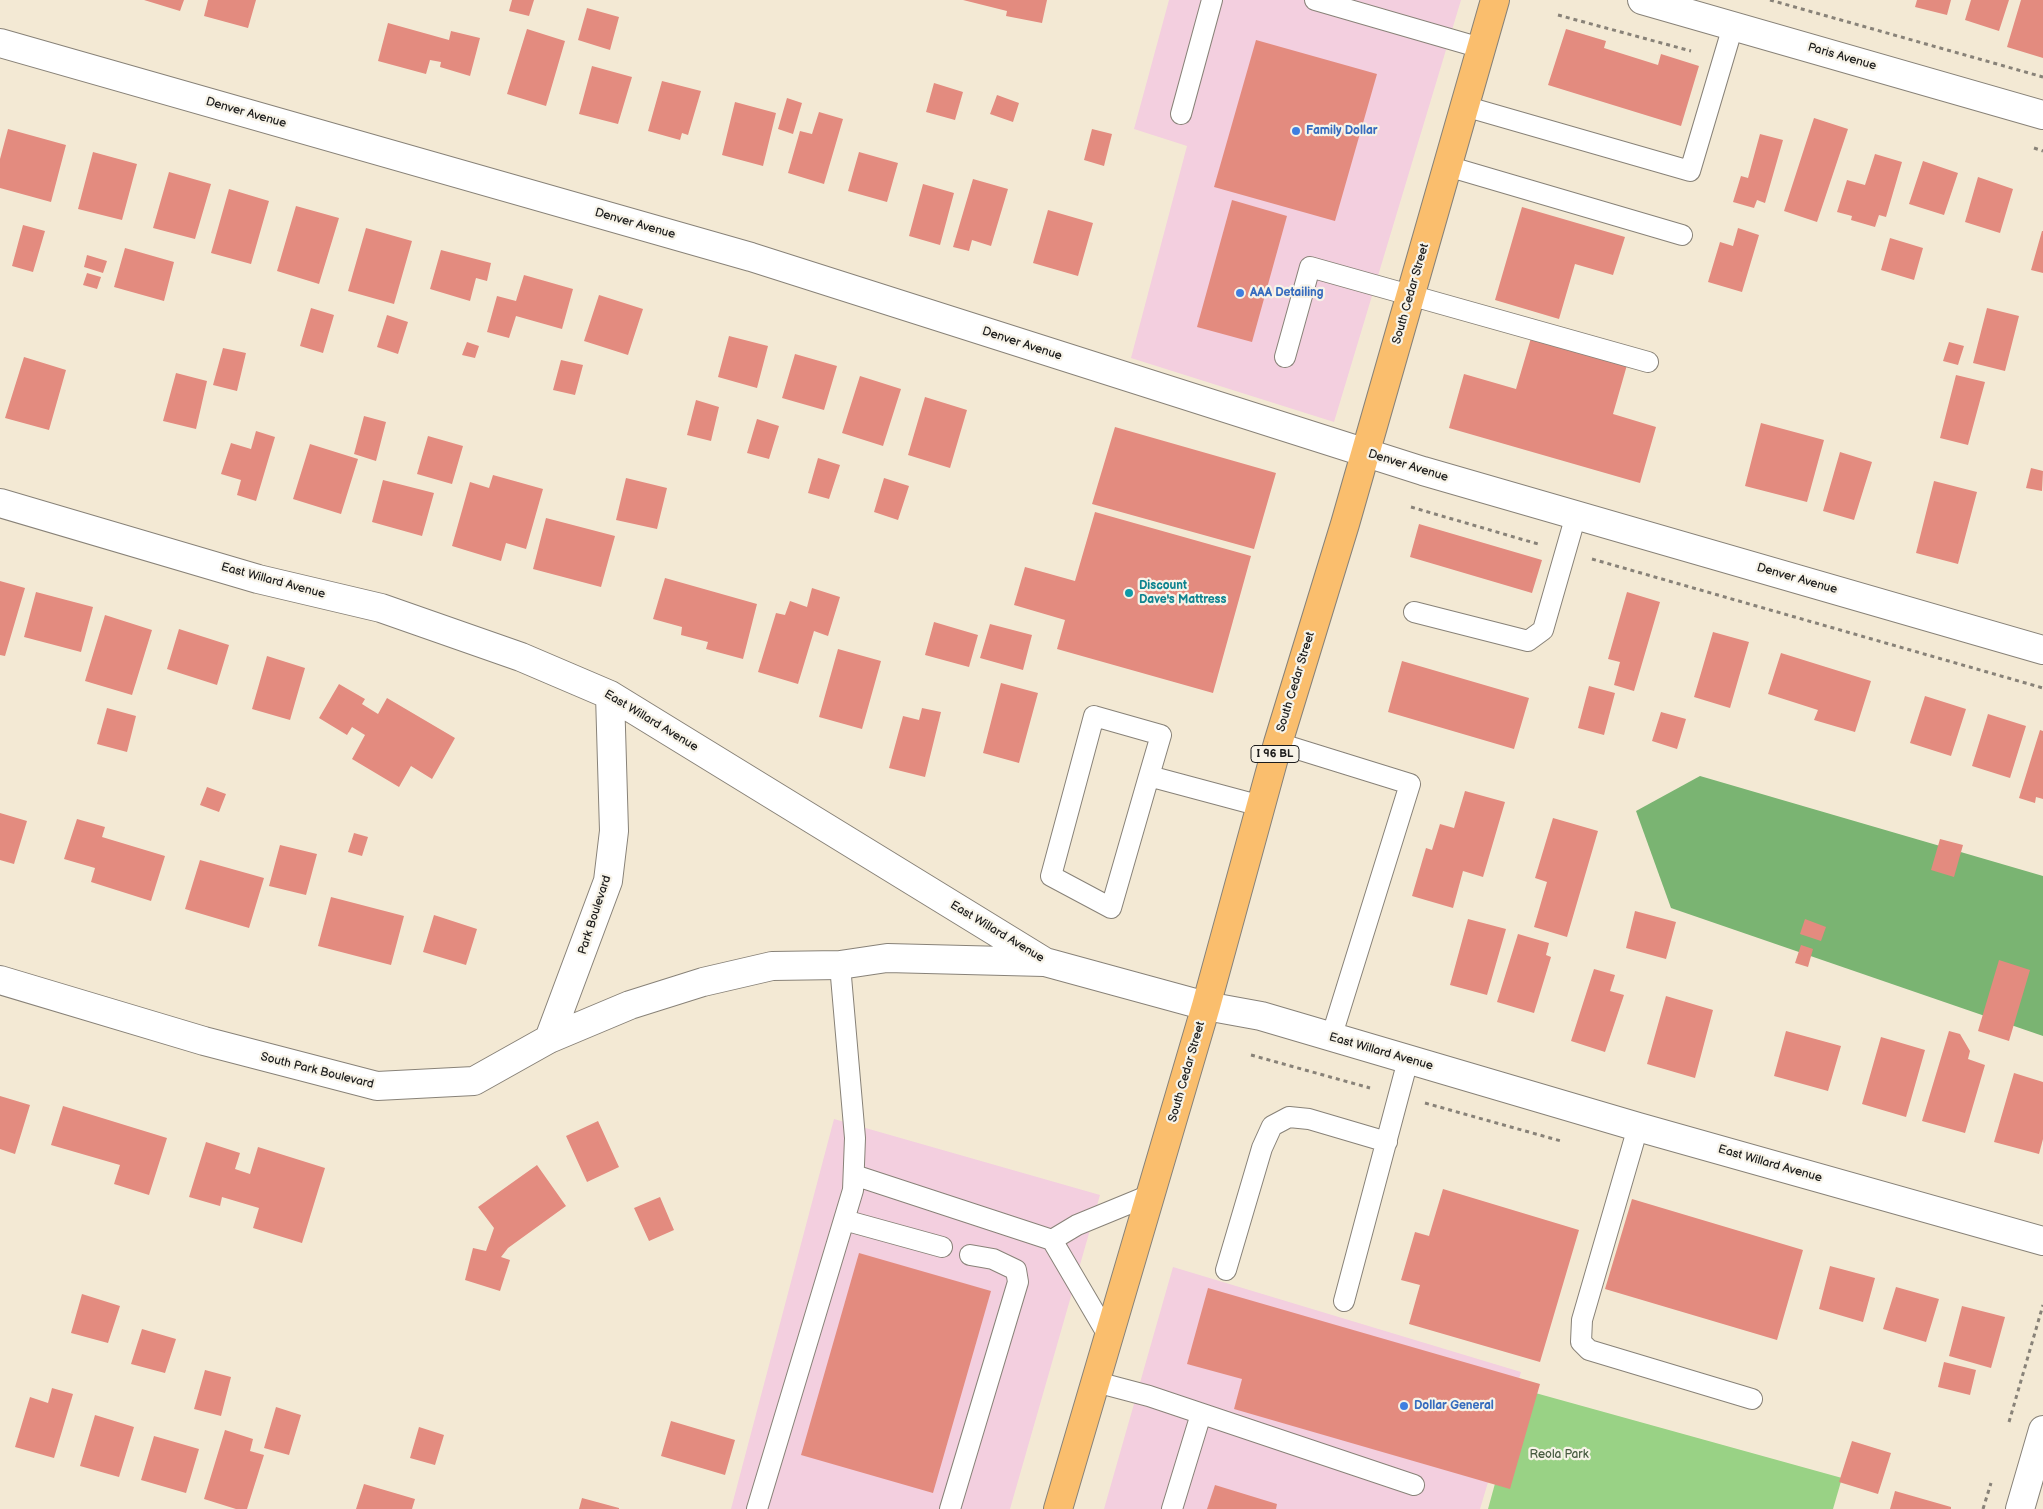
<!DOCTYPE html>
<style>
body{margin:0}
canvas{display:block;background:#f3e9d4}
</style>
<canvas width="2043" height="1509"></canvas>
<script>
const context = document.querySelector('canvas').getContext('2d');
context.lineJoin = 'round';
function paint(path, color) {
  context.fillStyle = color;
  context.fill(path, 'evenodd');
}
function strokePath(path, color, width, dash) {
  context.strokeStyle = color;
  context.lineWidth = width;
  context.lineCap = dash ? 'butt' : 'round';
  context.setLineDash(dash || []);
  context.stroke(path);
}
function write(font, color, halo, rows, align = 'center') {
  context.font = font + ' "Balsamiq Sans",sans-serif';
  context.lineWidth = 4.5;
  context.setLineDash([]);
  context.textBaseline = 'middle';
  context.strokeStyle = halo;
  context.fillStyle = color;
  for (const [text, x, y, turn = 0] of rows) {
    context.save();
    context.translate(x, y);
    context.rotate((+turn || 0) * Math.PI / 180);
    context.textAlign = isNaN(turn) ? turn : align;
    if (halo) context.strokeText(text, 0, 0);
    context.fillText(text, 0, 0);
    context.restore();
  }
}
paint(new Path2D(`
 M1169 0H1461L1334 422 1131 358 1187 146 1134 129Z
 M834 1119 1100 1195 1010 1509H731Z
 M1173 1267 1521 1372 1480 1509H1104Z`), '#f3cfdf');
paint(new Path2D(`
 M1521 1389 1842 1478 1833 1509H1488Z`), '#99d285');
paint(new Path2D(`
 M1700 776 2043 876V1036L1671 908 1636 811Z`), '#7ab472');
paint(new Path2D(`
 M144 0H184L180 11Z
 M208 0H256L248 28 204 16Z
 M512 0H534L529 16 509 11Z
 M963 0H1047L1042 23 1006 16 1007 11Z
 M1917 0H1951L1947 15 1915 7Z
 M1971 0H2009L1999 31 1965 20Z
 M2021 0H2043V58L2007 47Z
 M587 8 619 17 610 50 578 40Z
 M388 23 449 40 451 31 480 38 470 76 440 67 441 62 430 60 426 74 378 61Z
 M527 29 565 41 546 106 507 94Z
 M1566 29 1606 41 1604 48 1658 65 1661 54 1699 66 1681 126 1548 85Z
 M1256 40 1377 74 1335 221 1214 187Z
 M592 66 632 77 618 124 579 114Z
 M662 81 701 91 688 135 682 133 680 140 648 131Z
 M934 83 963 92 955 120 926 112Z
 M997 95 1019 103 1013 122 990 114Z
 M787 98 802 103 793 134 778 129Z
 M735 102 776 113 763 166 722 155Z
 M819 112 843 119 824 184 788 173 800 131 812 134Z
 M1814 118 1848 129 1817 222 1784 211Z
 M8 129 66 145 51 202 0 188V159Z
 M1092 129 1112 134 1104 166 1084 160Z
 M1760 134 1783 140 1765 203 1757 200 1754 208 1733 202 1741 176 1748 178Z
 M93 152 137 164 122 220 78 209Z
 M859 152 898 163 887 202 848 191Z
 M1875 154 1902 162 1886 217 1879 215 1875 227 1851 220 1852 216 1837 212 1847 180 1865 185Z
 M1923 161 1958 173 1944 215 1909 204Z
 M169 172 211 184 195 239 153 228Z
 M1978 177 2013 189 2000 233 1965 222Z
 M973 179 1008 189 991 246 972 240 969 251 953 247Z
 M923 184 954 193 940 245 909 236Z
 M229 189 269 201 251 264 211 253Z
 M1232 200 1287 216 1252 342 1197 327Z
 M296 206 339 218 319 284 277 271Z
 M1522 207 1625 237 1613 275 1575 264 1559 319 1495 300Z
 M1048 210 1093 223 1078 276 1033 263Z
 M23 225 45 231 33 272 12 266Z
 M366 228 412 241 394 304 348 291Z
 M1738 228 1759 235 1742 292 1708 282 1720 242 1733 246Z
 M2042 231H2043V273L2031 270Z
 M1890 238 1923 248 1914 280 1881 270Z
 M125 248 174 262 164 301 114 287Z
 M441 250 491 263 487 281 476 278 470 301 430 289Z
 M87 255 107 261 103 273 84 267Z
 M87 273 101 277 97 289 83 285Z
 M524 275 573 289 562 329 516 316 509 338 487 332 497 296 516 301Z
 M599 295 643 309 628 355 584 341Z
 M311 308 334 315 323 353 300 346Z
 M1987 308 2019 316 2005 371 1973 363Z
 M387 315 408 322 398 354 377 347Z
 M729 336 768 346 757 388 718 377Z
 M1531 338 1627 365 1613 414 1656 427 1640 483 1449 428 1464 374 1516 389Z
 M467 342 479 346 475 358 462 355Z
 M1949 342 1964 346 1958 365 1943 361Z
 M223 348 246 353 237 391 213 385Z
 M795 354 837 366 824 410 782 398Z
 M24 357 66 370 49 430 5 418Z
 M561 360 583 365 575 395 553 390Z
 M176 373 207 381 196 429 163 421Z
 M1956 375 1985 382 1968 445 1940 438Z
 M860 376 901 389 883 446 842 433Z
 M925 397 967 410 950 468 908 455Z
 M696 400 719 407 711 441 687 435Z
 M364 416 386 422 376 461 354 454Z
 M757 419 779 426 769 459 747 453Z
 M1761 423 1824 440 1807 502 1745 486Z
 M1115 427 1276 473 1254 549 1092 504Z
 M256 431 275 437 256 501 237 495 241 480 221 474 231 443 251 449Z
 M428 436 463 446 452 484 417 474Z
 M310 444 358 459 341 514 293 499Z
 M1840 452 1872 462 1854 520 1823 511Z
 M818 458 840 465 829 499 808 493Z
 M2031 468 2043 471 2042 491 2026 488Z
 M493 475 543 489 526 549 506 543 501 561 452 546 470 482 489 488Z
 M626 478 667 488 657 529 616 520Z
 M884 478 909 486 898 520 874 512Z
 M383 480 434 493 422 536 372 522Z
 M1934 481 1977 492 1958 564 1916 553Z
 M1095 512 1251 556 1213 693 1057 649 1065 620 1014 605 1025 567 1075 581Z
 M546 518 615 536 601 587 533 569Z
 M1419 524 1542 560 1532 593 1410 557Z
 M665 578 757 604 743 659 706 649 708 642 681 635 682 627 653 619Z
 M0 581 25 588 5 656 0 655Z
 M812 588 840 597 828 636 814 631 798 684 758 672 776 613 785 615 790 601 807 607Z
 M36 592 93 607 81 652 24 637Z
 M1627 592 1660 602 1634 691 1614 685 1620 662 1608 659Z
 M105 615 152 630 132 695 85 681Z
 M934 622 978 635 969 667 925 655Z
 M990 624 1032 635 1023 670 980 658Z
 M179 629 229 645 217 685 167 669Z
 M1713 632 1749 642 1730 708 1694 697Z
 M838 649 881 661 862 729 819 717Z
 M1781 653 1871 681 1855 732 1814 720 1818 710 1768 694Z
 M267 656 305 668 290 720 252 709Z
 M1402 661 1529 698 1514 749 1388 712Z
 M1001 683 1038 693 1019 763 983 753Z
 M339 684 365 699 362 704 378 714 387 698 455 738 432 779 411 766 399 787 352 759 365 735 352 727 347 735 319 718Z
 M1589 686 1615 693 1604 735 1578 728Z
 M1925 696 1966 709 1951 756 1910 743Z
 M107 708 136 716 127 752 97 744Z
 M922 708 941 712 925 777 889 768 903 716 919 720Z
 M1661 712 1686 719 1677 749 1652 741Z
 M1988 714 2026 726 2010 778 1972 766Z
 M2040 730 2043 731V799L2036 797 2035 803 2019 798Z
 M207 787 226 794 219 812 200 805Z
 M1465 791 1505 802 1483 877 1463 871 1453 908 1412 896 1426 848 1432 850 1440 824 1454 828Z
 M0 813 27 821 14 864 0 860Z
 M1553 818 1598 831 1567 937 1534 927 1547 882 1535 878Z
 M77 819 105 827 102 837 165 856 151 901 91 882 95 868 64 859Z
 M354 833 368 837 362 856 348 852Z
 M1940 839 1963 845 1954 877 1931 870Z
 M280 845 317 854 306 895 269 886Z
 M200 860 264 878 249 928 185 909Z
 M331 897 404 916 391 965 318 946Z
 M1635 911 1676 922 1666 959 1626 948Z
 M434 915 477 929 466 965 423 952Z
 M1468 919 1506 929 1487 995 1450 985Z
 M1805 919 1826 927 1821 941 1800 934Z
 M1518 934 1549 943 1546 955 1551 957 1534 1013 1497 1002Z
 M1801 945 1813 949 1808 967 1795 963Z
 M1999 960 2030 970 2009 1041 1978 1031Z
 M1594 969 1615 975 1610 991 1624 995 1605 1052 1571 1041Z
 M1666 996 1713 1010 1695 1078 1647 1064Z
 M1786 1031 1841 1046 1828 1091 1774 1076Z
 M1949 1031 1960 1034 1970 1051 1968 1059 1985 1065 1965 1133 1922 1121Z
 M1881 1037 1925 1050 1906 1117 1862 1104Z
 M2014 1073 2043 1082V1139L2039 1154 1994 1142Z
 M0 1096 30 1105 15 1154 0 1149Z
 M63 1106 167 1138 149 1195 114 1184 120 1165 51 1145Z
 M598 1121 619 1167 587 1182 566 1136Z
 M206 1142 240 1153 235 1169 250 1174 258 1147 325 1168 302 1243 253 1228 259 1208 222 1197 220 1206 189 1197Z
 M537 1165 566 1206 508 1248 501 1257 510 1260 500 1291 465 1280 473 1248 486 1251 494 1228 478 1207Z
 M1443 1189 1579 1230 1540 1362 1409 1324 1420 1285 1401 1280 1415 1232 1429 1236Z
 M660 1197 674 1230 649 1241 634 1208Z
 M1632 1199 1803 1250 1777 1340 1605 1289Z
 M859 1253 991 1291 933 1493 801 1455Z
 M1830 1266 1875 1278 1863 1322 1819 1309Z
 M1896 1287 1939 1299 1926 1342 1883 1329Z
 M1208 1288 1540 1384 1510 1489 1234 1409 1242 1379 1187 1364Z
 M82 1294 120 1306 108 1343 71 1333Z
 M1962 1306 2005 1317 1991 1368 1949 1356Z
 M142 1329 176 1339 165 1373 131 1364Z
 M1944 1362 1976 1370 1970 1395 1938 1387Z
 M205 1370 231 1377 221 1416 194 1409Z
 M52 1388 73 1394 54 1458 15 1447 30 1397 48 1403Z
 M276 1407 301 1415 289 1455 264 1448Z
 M95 1415 134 1427 119 1477 80 1466Z
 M671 1421 735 1440 725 1475 661 1456Z
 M419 1427 444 1435 435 1465 410 1458Z
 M225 1430 253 1439 250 1451 264 1455 247 1509H236L204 1499Z
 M154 1436 199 1449 186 1493 141 1480Z
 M1852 1441 1891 1453 1878 1494 1839 1482Z
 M364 1484 415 1499 412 1509H356Z
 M1215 1485 1277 1504 1276 1509H1207Z
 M1895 1491 1951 1507V1509H1890Z
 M582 1498 619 1508V1509H579Z`), '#e38b7f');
const service = new Path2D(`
 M1315 0 1481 48
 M1464 106 1690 171 1733 26
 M1181 114 1212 0
 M1447 166 1682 235
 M1285 357 1310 267 1648 362
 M1414 612 1528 641 1543 630 1576 515
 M1278 743 1410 784 1331 1038
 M1149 776 1111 908 1051 876 1094 716 1161 735 1149 776 1261 806
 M1638 1127 1582 1320 1581 1342 1589 1350 1752 1399
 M854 1175 1052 1240
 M844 1220 942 1247
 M1226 1270 1262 1148 1272 1126 1289 1117 1309 1119 1387 1142
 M1344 1301 1408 1060
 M1109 1337 1052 1240 1077 1225 1150 1195
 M1096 1382 1149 1396 1414 1485
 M757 1509 853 1190 855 1138 840 965
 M950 1509 1018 1282 1016 1270 993 1259 970 1255
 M1172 1509 1201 1414`);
const minor = new Path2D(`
 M1642 0 2043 115
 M0 43 751 257 1423 471 2043 650
 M0 503 258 579 381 608 521 657 610 695 1045 962 1206 1006 1261 1016 1638 1127 2043 1241
 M0 980 204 1041 377 1086 474 1081 549 1039 630 1005 703 982 772 966 840 965 887 958 1044 962
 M549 1039 608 881 614 831 610 695
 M2020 1509 2043 1430`);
const primary = new Path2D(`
 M1058 1509 1206 1006 1278 743 1345 524 1495 0`);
strokePath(service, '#888278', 22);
strokePath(minor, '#888278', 30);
strokePath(primary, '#888278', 30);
strokePath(new Path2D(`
 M1770 0 2043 77
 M1558 15 1691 51
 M2034 148 2043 151
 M1411 507 1538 544
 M1592 559 2043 688
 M1251 1055 1370 1088
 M1425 1103 1561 1141
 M2009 1422 2043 1305
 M1983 1509 1991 1483`), '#888278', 3, [4, 4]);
strokePath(service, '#fff', 20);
strokePath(minor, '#fff', 28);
strokePath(primary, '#fabe6d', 28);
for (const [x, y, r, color] of [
 [1296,131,5,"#3f7fe0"],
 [1240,293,5,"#3f7fe0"],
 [1129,593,5,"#0f9aa8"],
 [1404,1406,5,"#3f7fe0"]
]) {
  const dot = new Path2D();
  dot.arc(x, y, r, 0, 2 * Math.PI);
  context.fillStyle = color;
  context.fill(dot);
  strokePath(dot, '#f7f3e8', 2);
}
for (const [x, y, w] of [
 [1275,754,48]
]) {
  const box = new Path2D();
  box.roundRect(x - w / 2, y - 8.5, w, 17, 4);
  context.fillStyle = '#f7f3e8';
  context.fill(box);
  strokePath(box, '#1c1c1c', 1);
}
write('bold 11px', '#1c1c1c', null, [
 ["I 96 BL",1275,754]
]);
write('12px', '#1c1c1c', '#f7f3e8', [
 ["Paris Avenue",1842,57,16],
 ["Denver Avenue",246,113,16],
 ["Denver Avenue",635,224,16],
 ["South Cedar Street",1411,294,-74],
 ["Denver Avenue",1022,344,18],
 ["Denver Avenue",1408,466,17],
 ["Denver Avenue",1797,579,16],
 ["East Willard Avenue",273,581,15],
 ["South Cedar Street",1296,682,-73],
 ["East Willard Avenue",651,721,31],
 ["Park Boulevard",595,915,-72],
 ["East Willard Avenue",997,932,31],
 ["East Willard Avenue",1381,1052,16],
 ["South Park Boulevard",317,1071,14],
 ["South Cedar Street",1187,1072,-74],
 ["East Willard Avenue",1770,1164,16]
]);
write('bold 12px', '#366cbe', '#f7f3e8', [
 ["Family Dollar",1306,131],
 ["AAA Detailing",1250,293],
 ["Dollar General",1414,1406]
], 'left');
write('bold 12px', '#0d838f', '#f7f3e8', [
 ["Discount",1139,586],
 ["Dave's Mattress",1139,600]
], 'left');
write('12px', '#485c41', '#f7f3e8', [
 ["Reola Park",1559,1455]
]);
</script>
